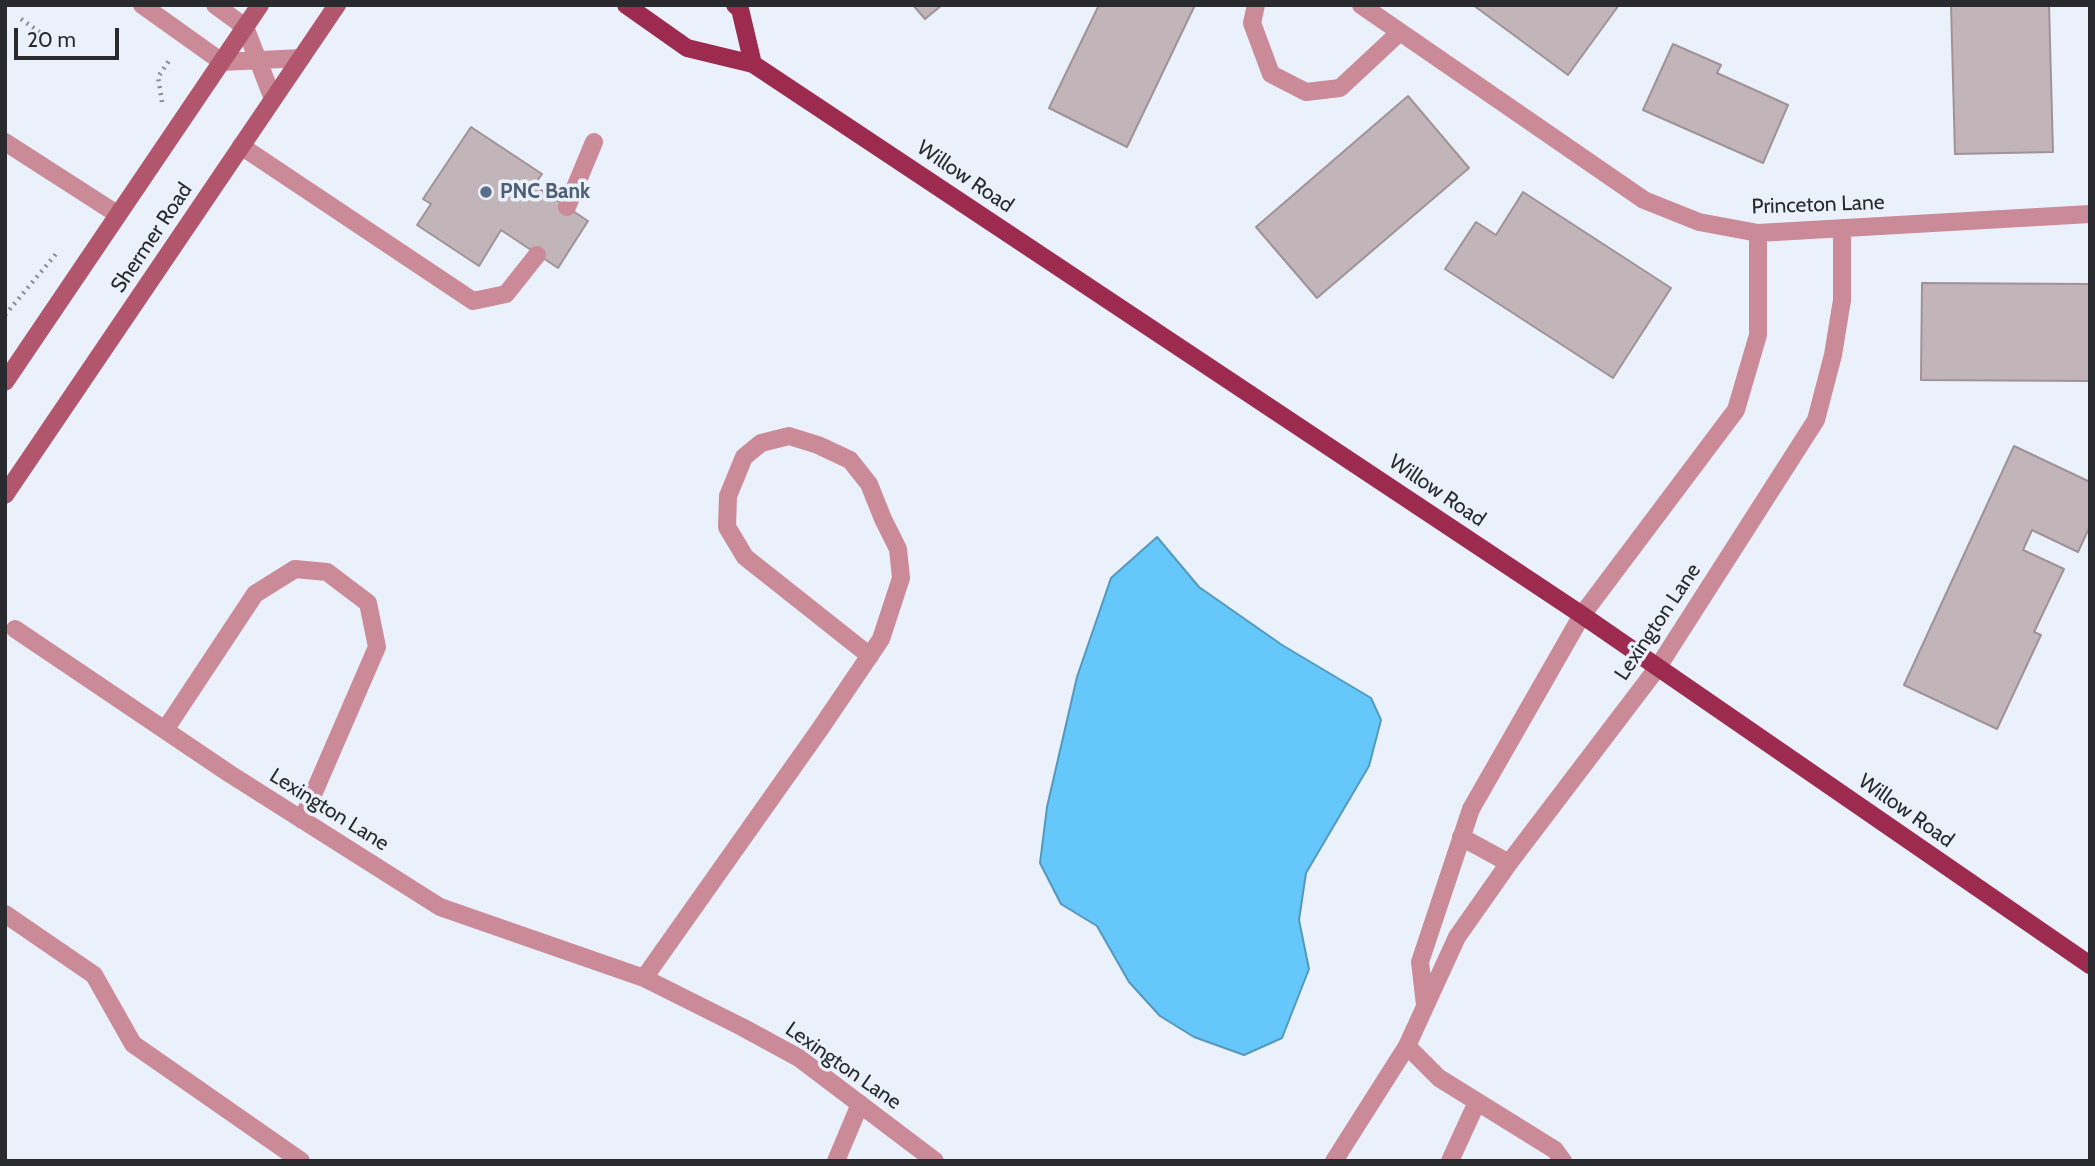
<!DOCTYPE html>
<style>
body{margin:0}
#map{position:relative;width:2095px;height:1166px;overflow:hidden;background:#eaf1fb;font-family:Cabin,sans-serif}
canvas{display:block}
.frame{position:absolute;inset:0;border:7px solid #282a2e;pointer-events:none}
.scale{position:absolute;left:14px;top:28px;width:105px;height:32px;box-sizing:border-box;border:4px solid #282a2e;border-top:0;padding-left:9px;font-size:21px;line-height:24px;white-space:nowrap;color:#282a2e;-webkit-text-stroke:5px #eaf1fb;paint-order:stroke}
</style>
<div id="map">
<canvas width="2095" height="1166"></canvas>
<div class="frame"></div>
<div class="scale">20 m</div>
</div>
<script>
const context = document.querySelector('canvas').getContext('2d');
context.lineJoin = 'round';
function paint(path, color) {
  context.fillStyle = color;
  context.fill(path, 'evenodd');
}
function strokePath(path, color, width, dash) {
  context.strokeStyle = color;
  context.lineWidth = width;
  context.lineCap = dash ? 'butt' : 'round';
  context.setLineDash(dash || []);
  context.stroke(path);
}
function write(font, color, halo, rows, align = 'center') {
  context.font = font + ' Cabin,sans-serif';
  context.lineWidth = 7;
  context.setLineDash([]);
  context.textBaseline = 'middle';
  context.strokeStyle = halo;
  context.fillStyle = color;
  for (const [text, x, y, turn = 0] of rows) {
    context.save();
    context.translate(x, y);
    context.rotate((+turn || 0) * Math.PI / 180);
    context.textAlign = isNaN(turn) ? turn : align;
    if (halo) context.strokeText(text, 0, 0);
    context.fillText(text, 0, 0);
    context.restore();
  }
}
const water = new Path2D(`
 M1157 537 1199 587 1282 645 1371 698 1381 720 1369 766 1306 873 1299 920 1309 969 1282 1038 1244 1055 1194 1037 1160 1016 1129 982 1097 926 1061 904 1040 863 1047 807 1077 677 1111 578Z`);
paint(water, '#65c7fa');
strokePath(water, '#5398bd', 2);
const building = new Path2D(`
 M913 5H942L925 19Z
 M1099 5H1195L1127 147 1049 108Z
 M1473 5H1619L1568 75Z
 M1951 5H2049L2053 152 1955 154Z
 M1673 44 1721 65 1717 73 1788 105 1763 163 1643 110Z
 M1408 96 1469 168 1317 298 1256 227Z
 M471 127 542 174 534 185 588 221 558 268 501 230 479 266 417 225 431 204 423 199Z
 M1523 192 1671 288 1613 378 1445 269 1476 222 1496 235Z
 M1922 283 2090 284V381L1921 380Z
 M2014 446 2090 482V526L2078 552 2032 530 2023 550 2064 569 2034 632 2041 635 1997 729 1904 685Z`);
paint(building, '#c2b5ba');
strokePath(building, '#9f9397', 2);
strokePath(new Path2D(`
 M21 19 45 36
 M162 102 158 77 171 58
 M5 315 56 254`), '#888c93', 4.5, [2, 5]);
strokePath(new Path2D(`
 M142 5 222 62 301 58
 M215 5 245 27 273 99
 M5 142 117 214
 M241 146 473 301 506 294 537 255
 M567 207 594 142
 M5 914 94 975 133 1044 301 1161
 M1407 1046 1439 1078 1555 1150 1563 1161
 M836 1161 860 1104
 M1450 1161 1477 1102`), '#ca8a97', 18);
strokePath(new Path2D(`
 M1256 5 1252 23 1271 74 1306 92 1340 88 1400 32
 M1361 5 1644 200 1699 222 1758 233 2090 214
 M15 629 230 774 440 907 644 978 742 1027 799 1058 935 1161
 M165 730 255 594 295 569 327 572 368 603 377 647 302 820
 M1461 837 1509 863
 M644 978 820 729 881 639 901 578 898 549 883 519 869 484 850 460 818 445 789 436 761 443 744 457 728 496 727 527 745 557 870 656
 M1425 1005 1420 962 1471 809 1582 615 1736 410 1758 335V233
 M1334 1161 1407 1046 1457 937 1509 863 1658 667 1816 420 1833 355 1842 300V228`), '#ca8a97', 18);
strokePath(new Path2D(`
 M5 382 260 5
 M5 495 337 5`), '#b1566d', 18);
strokePath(new Path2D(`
 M626 5 687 48 753 64 1582 615 2090 965
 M735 5 740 9 753 64`), '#9c2b4f', 18);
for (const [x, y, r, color] of [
 [486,192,7,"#5c6f8a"]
]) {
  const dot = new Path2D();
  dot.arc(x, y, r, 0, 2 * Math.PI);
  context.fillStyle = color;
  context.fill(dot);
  strokePath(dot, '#eaf1fb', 2.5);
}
write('21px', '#282a2e', '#eaf1fb', [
 ["Willow Road",965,177,34],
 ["Princeton Lane",1818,205,-2],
 ["Shermer Road",152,238,-56],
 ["Willow Road",1437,491,34],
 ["Lexington Lane",1658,622,-56],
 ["Lexington Lane",329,810,32],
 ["Willow Road",1906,811,35],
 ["Lexington Lane",843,1066,35]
]);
write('bold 21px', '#4e5e75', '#eaf1fb', [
 ["PNC Bank",500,192]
], 'left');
</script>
